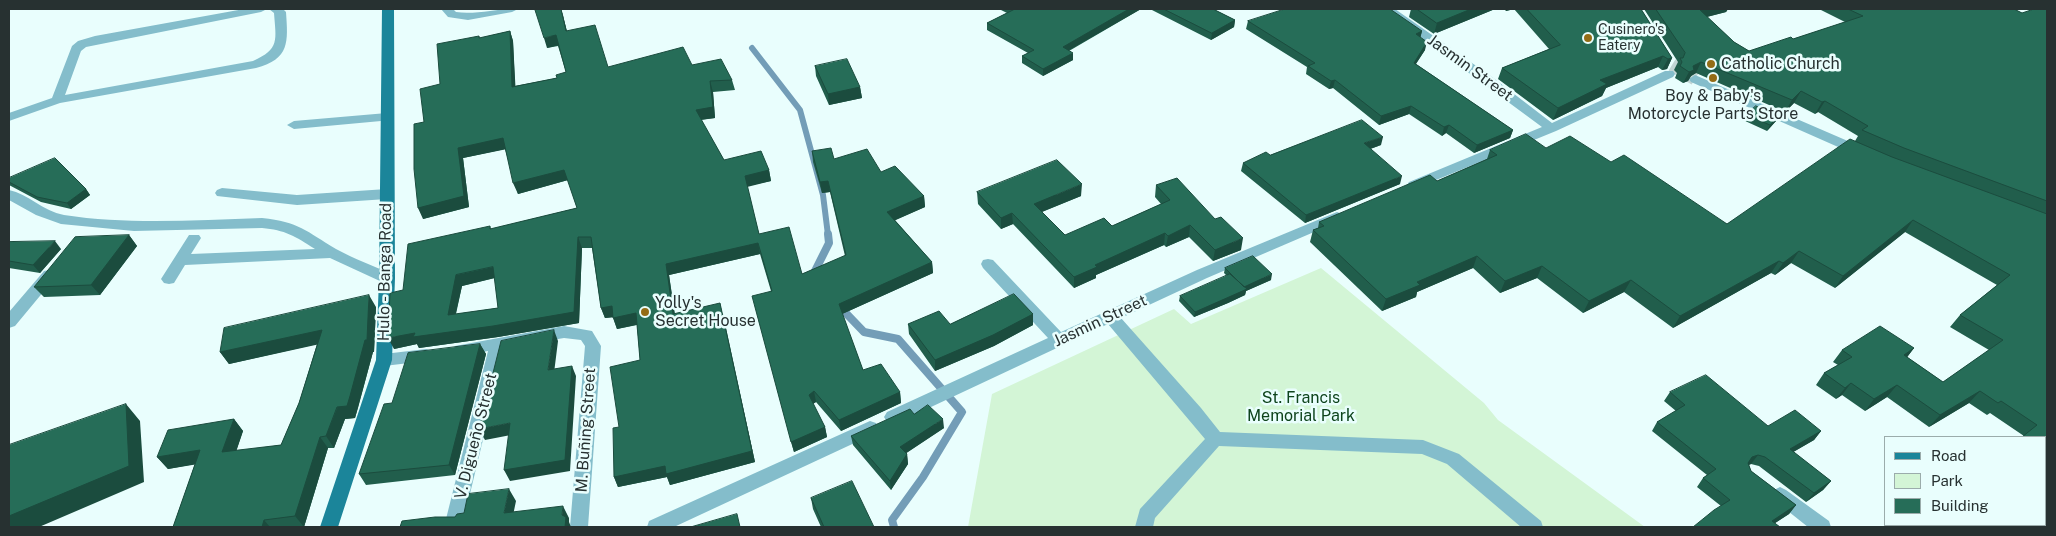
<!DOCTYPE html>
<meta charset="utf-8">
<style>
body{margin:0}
#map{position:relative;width:2056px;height:536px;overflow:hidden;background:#e9fefd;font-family:"Public Sans",sans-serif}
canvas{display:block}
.frame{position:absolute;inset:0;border:10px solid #273131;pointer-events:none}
.legend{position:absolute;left:1884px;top:436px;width:162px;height:90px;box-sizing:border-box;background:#e9fefd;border:1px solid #9bacab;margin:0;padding:6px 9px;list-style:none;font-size:15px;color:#273131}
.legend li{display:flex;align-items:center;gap:10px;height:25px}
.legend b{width:25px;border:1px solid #9bacab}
</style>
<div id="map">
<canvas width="2056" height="536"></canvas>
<div class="frame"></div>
<ul class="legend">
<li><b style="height:6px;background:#1b859a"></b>Road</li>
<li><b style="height:14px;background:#d3f5d6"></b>Park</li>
<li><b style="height:14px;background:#266d58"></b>Building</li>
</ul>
</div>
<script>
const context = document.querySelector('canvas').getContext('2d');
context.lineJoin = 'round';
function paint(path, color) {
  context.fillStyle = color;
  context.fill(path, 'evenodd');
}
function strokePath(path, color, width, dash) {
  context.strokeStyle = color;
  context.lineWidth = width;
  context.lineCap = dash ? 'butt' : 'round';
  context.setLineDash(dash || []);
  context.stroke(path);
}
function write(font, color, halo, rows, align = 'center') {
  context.font = font + ' "Public Sans",sans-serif';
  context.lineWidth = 5;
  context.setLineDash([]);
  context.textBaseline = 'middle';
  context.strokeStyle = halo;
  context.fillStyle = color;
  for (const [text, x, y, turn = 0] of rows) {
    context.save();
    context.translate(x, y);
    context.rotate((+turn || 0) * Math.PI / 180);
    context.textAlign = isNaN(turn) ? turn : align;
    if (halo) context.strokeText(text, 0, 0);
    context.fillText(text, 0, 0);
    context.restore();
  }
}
paint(new Path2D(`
 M1321 268 1484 403 1498 420 1645 527H968L992 394 1174 309 1191 324Z`), '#d3f5d6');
strokePath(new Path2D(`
 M752 48 800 110 823 195 828 235`), '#739db7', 6);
strokePath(new Path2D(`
 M812 277 829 243 828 234
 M840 307 864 332 898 339 962 412 923 477 892 520 894 527`), '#739db7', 8);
strokePath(new Path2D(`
 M1672 65 1695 79`), '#c2d5d4', 13, [13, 6]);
paint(new Path2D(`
 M244 9H267L261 12 86 47 81 51 65 95 253 61C280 49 276 40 274 13L269 9H283L286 12C288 42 290 59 256 68L60 103 9 121V113L52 98 72 46 78 41 95 36Z
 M441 9H453L456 12C476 15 497 8 518 9L512 12 468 20 448 17Z
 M1382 9H1395L1492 77 1552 123 1665 71H1673L1675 74 1673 77 1556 131 1414 189 1409 188 1407 185 1409 182 1542 127Z
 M1695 75 1864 148 1866 151 1859 155 1854 154 1691 82 1689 79Z
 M387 113 392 114 393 117 392 120 294 129 287 125 294 121Z
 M222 188 297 195 387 189 392 191 394 194 392 197 387 199 297 205 217 196 215 193 217 190Z
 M9 190C28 194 43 211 64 215 129 225 196 220 262 218 299 222 306 231 336 249 354 259 374 266 392 274L395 278 392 282 387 283 382 282 330 258 185 265 174 283 169 284 164 283 161 279 189 235H199L201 238 191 254 315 249C295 236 285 230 262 228L134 231 61 224 36 215 9 200Z
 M1337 212 1342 214 1344 217 1342 220 1207 278 1121 318 1201 408 1220 432 1423 440 1459 454 1541 521 1543 527H1521L1447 464 1422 454 1219 446 1155 518 1153 527H1135L1140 509 1205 439 1108 324 899 422 893 424 887 422 884 417 887 412 1048 338 983 268 981 264 983 260 988 259 993 260 1061 332 1197 270Z
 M49 270 54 271 57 275 54 279 15 326 9 328V312L44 271Z
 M564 326 592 331 601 346 588 527H570L585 346 581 340 564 338 505 348 462 527H444L488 351 461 356 455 354 453 350 455 346Z
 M426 349 432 351 434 355 432 359 426 361 384 366 378 364 376 360 378 356 384 354Z
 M870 421 876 423 879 428 876 433 674 527H647L649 521Z
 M1780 487 1786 490 1829 521 1831 527H1808L1774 500 1771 495 1774 490Z`), '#84bdcb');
paint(new Path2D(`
 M382 9H394L395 278 392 360 338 527H320L376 360 379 278Z`), '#1b859a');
paint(new Path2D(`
 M561 9 567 31 608 67 692 65 732 80 735 90 713 92 715 118 701 120 724 160 769 170 771 181 747 186 759 234 802 274 845 256 830 192 822 193 813 162 812 151 834 159 881 172 924 196 925 207 895 220 932 262 933 273 842 314 863 370 900 392 901 403 841 431 816 402 813 404 825 427 827 437 794 452 755 306 771 291 760 254 669 275 675 314H723L755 462 670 485 667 477 618 487 614 477 619 427 640 360 637 325 617 329 613 317 605 318 601 308 592 248H582L579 323 498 337 419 348 417 344 394 349 403 290 490 226 491 229 577 208 568 180 518 194 505 149 463 158 469 207 423 219 424 122 440 84 479 36 480 38 510 31 513 41 515 86 557 78 566 72 558 46 547 48ZM495 278 498 308 456 314 462 286Z
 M999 9H1141L1069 51 1073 60 1043 76 1022 63V56L1028 53 987 30V23L1007 13Z
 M1150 9H1213L1235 20 1234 27 1211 40Z
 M1411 9H1495L1434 34 1409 17Z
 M1504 9H1641L1672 58 1667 69 1662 70 1658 67 1606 88 1602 96 1553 120 1498 79 1502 68 1549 49 1514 9 1506 11Z
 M1644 9H1728L1726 12 1707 17 1734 42 1749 51 1793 39 1845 22 1819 9H2014L2022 13 2047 9V499L2045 501V437L2024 436 1990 413 1987 415 1969 403 1929 427 1887 397 1865 411 1842 395 1836 399 1816 385 1824 373 1838 365 1833 362 1842 350 1914 348 1907 357 1943 382 1989 350 1950 327 1960 315 1997 285 1905 232 1835 288 1791 263 1775 275 1771 273 1673 328 1624 292 1583 313 1537 278 1500 293 1473 268 1417 292 1416 297 1382 311 1310 242 1313 230 1318 228 1319 222 1437 181 1487 159 1490 150 1546 148 1611 162 1727 224 1855 141 1858 136 1818 112 1815 114 1794 103 1785 112 1696 73 1691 76 1688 81 1683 83 1675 78 1677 73 1674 70 1678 62Z
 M1248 21 1422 31 1420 38 1425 50 1416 64 1513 130 1510 138 1474 153 1446 133 1442 136 1409 114 1379 125 1333 88 1329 89 1306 74 1307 67 1246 29Z
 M815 66 860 87 862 98 829 105 816 76Z
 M1746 115 1776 121 1767 131 1743 120Z
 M1381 145 1370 149 1400 184 1305 223 1241 171 1243 163 1270 155Z
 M9 178 86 189 90 195 71 209 41 202 9 185Z
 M1156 185 1241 250 1213 261 1189 237 1166 247 1164 245 1096 275V278L1074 288 1013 224 1001 229 978 204 977 192 1081 196 1042 212 1065 235 1112 226 1161 204 1155 197Z
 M129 235 137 246 100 295 44 297 34 287Z
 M9 242 61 249 40 273 9 268Z
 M1225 268 1271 280 1246 291 1245 295 1228 303 1194 317 1179 301 1180 296 1227 276 1224 273Z
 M376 307 374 352H373L358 408 355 418 345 419 334 448H328L304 527H173L195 464 168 469 157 457 234 419 243 431 236 451 281 445 299 403 317 344 229 364 220 352Z
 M1033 314V325L994 346 935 371 909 334 908 324H950Z
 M480 344 486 354 455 475 366 485 359 474 392 403Z
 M1670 392 1768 426 1821 431 1814 440 1793 452 1831 481 1823 490 1806 502 1759 466 1751 464 1749 465 1751 471 1796 505 1789 514 1775 523 1721 506 1697 487 1703 478 1707 475 1652 431 1657 422 1676 411 1664 401Z
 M914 414 944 428 906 453 907 454 908 464 891 490 853 445 851 436Z
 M811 498 874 527H821L813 509Z
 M1904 525H1993L1996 527H1907Z`), '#215e4c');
paint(new Path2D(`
 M561 9 563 15 569 41 566 31Z
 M1129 9H1141L1062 54 1063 47Z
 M1471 9H1495L1434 34 1437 23Z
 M1506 9H1514L1506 11Z
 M1699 9H1728L1726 12 1694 20Z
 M1235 20 1234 27 1211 40 1212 33Z
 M510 31 513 41 516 97 512 87Z
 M1422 31 1420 39 1416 34Z
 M556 35 559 45 547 48 544 38Z
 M1427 42 1425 50 1411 71 1414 63Z
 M1073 53V60L1043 76V69Z
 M1663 56 1658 67 1606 88 1602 96 1553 120 1558 108 1600 80Z
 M1672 58 1667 69 1662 70 1668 59Z
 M1701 62 1696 73 1691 76 1688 81 1683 83 1689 72 1693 66Z
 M1335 80 1333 88 1329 89 1331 81Z
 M710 81 713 92 715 118 698 120 696 110Z
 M860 87 862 98 829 105 828 94Z
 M1801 91 1794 103 1785 112 1792 100Z
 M1825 101 1818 112 1815 114 1822 102Z
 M1411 106 1409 114 1379 125 1381 116Z
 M1779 116 1776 121 1767 131 1770 125Z
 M1449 125 1446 133 1442 136 1444 127Z
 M1513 130 1510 138 1474 153 1477 145Z
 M1383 137 1381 145 1362 152 1364 143Z
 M503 138 507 149 463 158 469 207 423 219 418 208 458 148Z
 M564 170 568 180 518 194 513 183Z
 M769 170 771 181 747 187 745 176Z
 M1402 176 1400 184 1305 223 1306 215Z
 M828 181 830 192 822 193 820 182Z
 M1082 184 1081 196 1034 215V204Z
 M86 189 90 195 71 209 67 203Z
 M924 196 925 207 889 223 887 212Z
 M1012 213 1013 224 1001 229V218Z
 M1913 220 1905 232 1835 288 1843 276Z
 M1190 225 1189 237 1166 247 1168 236Z
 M1165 233 1164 245 1096 275V278L1074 288V277L1095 265Z
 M129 235 137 246 100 295 91 285Z
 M578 237 582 248 579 323 498 337 419 348 417 344 394 349 388 338 415 333 493 326Z
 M1243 238 1241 250 1213 261 1215 250Z
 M55 241 61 249 40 273 33 265Z
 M758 243 760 254 669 275 676 325 673 314 666 264Z
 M1799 251 1791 263 1775 275 1783 263Z
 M1477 256 1473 268 1417 292 1416 297 1382 311 1386 299 1417 282Z
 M1779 261 1771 273 1673 328 1680 316Z
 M932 262 933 273 840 315 839 304Z
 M1542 266 1537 278 1500 293 1505 281Z
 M493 267 498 277 462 286 453 325 448 315 456 275Z
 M1272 274 1271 280 1246 291 1245 295 1228 303 1194 317 1195 312 1244 287Z
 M1631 280 1624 292 1583 313 1589 301Z
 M369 295 376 307 374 352H373L355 418 345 419 334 448 326 436 365 340Z
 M720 303 755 462 670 485 667 477 618 487 614 477Z
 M612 306 616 317 605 318 601 308Z
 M636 313 640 324 617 329 613 318Z
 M1033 314V325L994 346 935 371V360Z
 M322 330 329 342 229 364 220 352Z
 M554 330 558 341 553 381 548 370Z
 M480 344 486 354 455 475 449 465Z
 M1914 348 1905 360 1904 355Z
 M572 366 576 376 570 471 510 481 504 470Z
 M1851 383 1842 395 1836 399 1845 388Z
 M1897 385 1887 397 1865 411 1874 399Z
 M814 391 816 402 811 405 809 395Z
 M1980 391 1969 403 1929 427 1940 415Z
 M900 392 901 403 841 431 839 420Z
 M126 404 140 421 144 482 39 527H9V516Z
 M234 419 243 431 232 464 222 452Z
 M943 419 944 428 902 456 900 447Z
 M510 423 516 434 485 440 479 429Z
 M825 427 827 437 794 452 791 442Z
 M1821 431 1814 440 1783 458 1790 449Z
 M320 437 328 448 304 527 295 516Z
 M200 450 210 462 168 469 157 457Z
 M907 454 908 464 891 490 890 481Z
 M1758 455 1751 464 1745 466 1752 457Z
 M1831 481 1823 490 1806 502 1814 493Z
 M509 489 516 501 511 525 504 513Z
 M1796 505 1789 514 1769 527 1772 521Z
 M563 506 569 518V522L571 527H565L562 515Z
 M264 520 270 527H262Z`), '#1b4c3e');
const building = new Path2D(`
 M542 9H561L566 31 595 25 608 67 683 47 692 65 721 59 732 80 710 81 713 107 696 110 724 160 761 151 769 170 745 176 759 234 789 227 802 274 846 255 828 181 820 182 812 151 831 148 834 159 867 149 881 172 895 166 924 196 887 212 932 262 839 304 863 370 881 364 900 392 839 420 814 391 809 395 825 427 791 442 752 296 772 291 758 243 666 264 673 314 720 303 752 451 666 474 665 466 614 477 613 428 619 427 610 367 640 360 636 313 613 318 612 306 601 308 591 237H578L574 312 493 326 413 337 415 333 388 338 390 293 403 290 408 244 490 226V229L577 208 564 170 513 183 503 138 458 148 464 196 418 208 414 169V124L424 122 420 89 440 84 437 44 479 36V38L510 31 512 87 557 78 556 75 566 72 556 35 544 38 535 10ZM493 267 498 308 448 315 456 275Z
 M1012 9H1129L1063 47 1073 53 1043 69 1022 56 1034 50 987 23 1013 10Z
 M1164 9H1213L1235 20 1212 33Z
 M1285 9H1390L1422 31 1416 34 1427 42 1414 63 1513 130 1477 145 1449 125 1444 127 1411 106 1381 116 1335 80 1331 81 1308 66 1315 63 1248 21Z
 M1417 9H1471L1437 23Z
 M1527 9H1641L1672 58 1668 59 1663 56 1600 80 1607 84 1558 108 1502 68 1560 45Z
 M1656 9H1699L1734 42 1749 51 1791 37 1793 39 1863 16 1848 9H2014L2022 13 2034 9H2047V201L1904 148 1862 130 1868 126 1825 101 1822 102 1801 91 1792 100 1701 62 1693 66 1694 70 1689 72 1680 66 1682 62 1680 58H1683L1685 53Z
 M847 59 860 87 828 94 815 66Z
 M1756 106 1779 116 1770 125 1746 115Z
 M1362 120 1383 137 1364 143 1402 176 1306 215 1243 163 1266 152 1270 155Z
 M1526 134 1546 148 1570 136 1611 162 1624 155 1727 224 1850 139 1892 157 2047 214V489L2045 488V437H2022L2037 425 2001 401 1998 403 1980 391 1940 415 1897 385 1874 399 1851 383 1845 388 1824 373 1852 357 1842 350 1880 326 1914 348 1904 355 1943 382 2003 340 1960 315 2010 275 1913 220 1843 276 1799 251 1783 263 1779 261 1680 316 1631 280 1589 301 1542 266 1505 281 1477 256 1417 282 1420 285 1386 299 1313 230 1324 226 1319 222 1430 175 1437 181 1497 155 1490 150Z
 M55 158 86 189 67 203 37 197 9 182V178Z
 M1057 160 1082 184 1034 204 1065 235 1104 218 1112 226 1170 200 1156 185 1177 178 1215 219 1221 217 1243 238 1215 250 1190 225 1168 236 1165 233 1095 265 1097 267 1074 277 1012 213 1001 218 977 192Z
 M129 235 91 285 34 287 75 237Z
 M55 241 33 265 9 261V242Z
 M1253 256 1272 274 1244 287 1225 268Z
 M1230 274 1247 289 1229 297 1195 312 1180 296Z
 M1014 294 1033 314 993 335 935 360 908 324 939 311 950 324Z
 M369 295 367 340H365L350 396 347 406 337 407 326 436 320 437 295 516 264 520 262 527H173L200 450 157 457 168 430 234 419 222 452 281 445 299 403 322 330 220 352 224 328Z
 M554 330 548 370 572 366 565 460 504 470 510 423 479 429 501 341Z
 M480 344 449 465 359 474 384 404 392 403 408 353Z
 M1706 375 1768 426 1795 410 1821 431 1790 449 1831 481 1814 493 1765 457 1758 455 1752 457 1748 463 1751 471 1796 505 1772 521 1780 527H1693L1714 510 1730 500 1703 478 1716 469 1657 422 1685 405 1670 392Z
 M126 404 129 466 9 516V445Z
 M928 405 943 419 900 447 907 454 890 481 851 436 910 409 914 414Z
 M852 481 874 527H824L811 498Z
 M509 489 504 513 563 506 562 515 566 517 565 527H400L402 521 435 517H455L457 514 464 513 468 494Z
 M737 514 740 527H691Z
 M1930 525H1993L1996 527H1933Z`);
paint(building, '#266d58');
strokePath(building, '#1b4c3e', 1);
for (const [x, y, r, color] of [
 [1588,38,5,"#946c16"],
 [1711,64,5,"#946c16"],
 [1713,78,5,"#946c16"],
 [645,312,5,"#946c16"]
]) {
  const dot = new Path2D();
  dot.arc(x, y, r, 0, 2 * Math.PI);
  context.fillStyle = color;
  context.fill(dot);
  strokePath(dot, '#e9fefd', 2);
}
write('14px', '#273131', '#e9fefd', [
 ["Cusinero's",1598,30],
 ["Eatery",1598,46]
], 'left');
write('16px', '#273131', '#e9fefd', [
 ["Catholic Church",1721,64],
 ["Boy & Baby's",1713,96,"center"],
 ["Motorcycle Parts Store",1713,114,"center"],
 ["Yolly's",655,303],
 ["Secret House",655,321]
], 'left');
write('16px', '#273131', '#e9fefd', [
 ["Jasmin Street",1470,68,36],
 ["Hulo - Banga Road",385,272,-89],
 ["Jasmin Street",1100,321,-25],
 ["M. Buñing Street",586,430,-86],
 ["V. Digueño Street",476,436,-76]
]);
write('16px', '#0e441c', '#e9fefd', [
 ["St. Francis",1301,398],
 ["Memorial Park",1301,416]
]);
</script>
